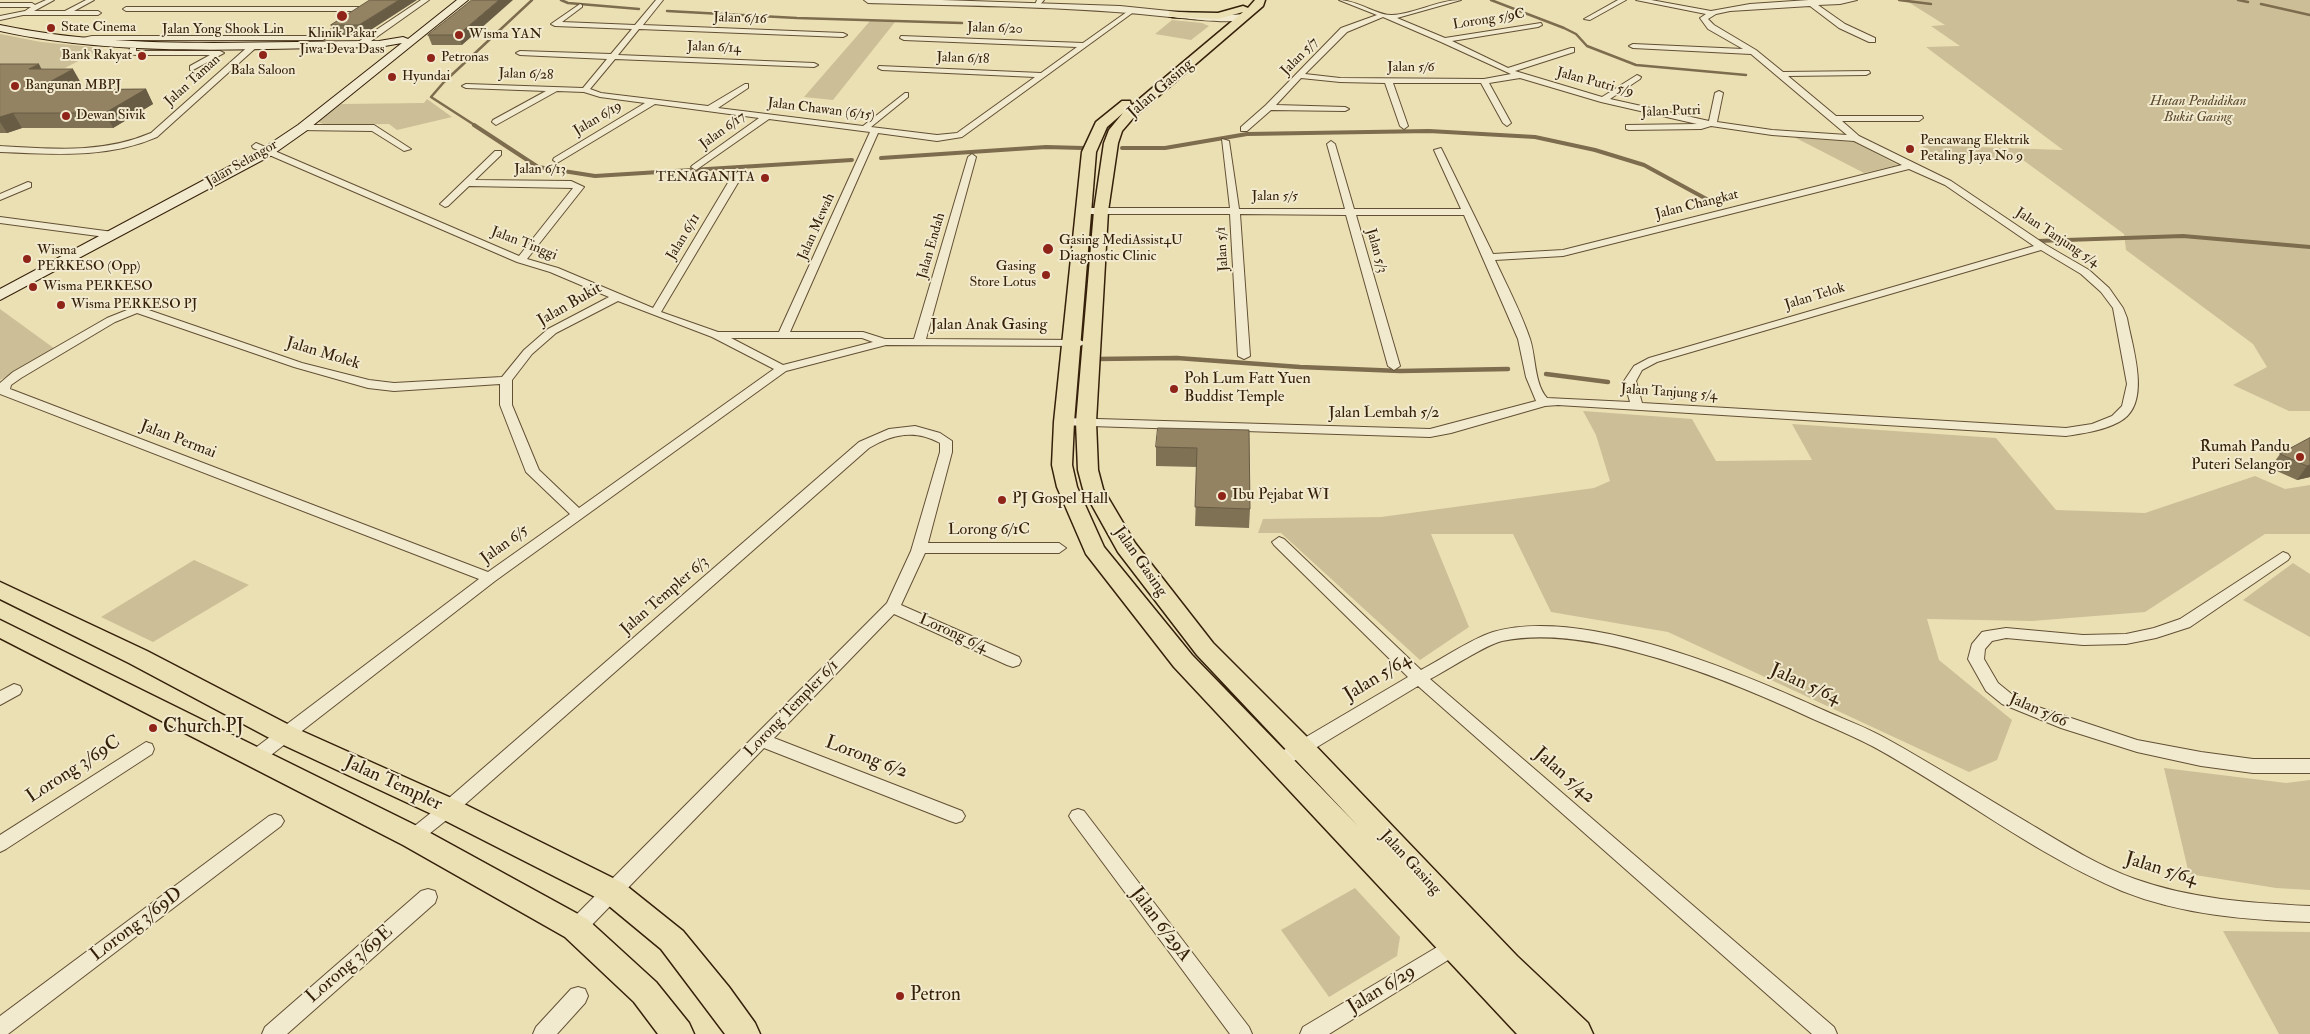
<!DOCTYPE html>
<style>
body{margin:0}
canvas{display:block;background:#ebdfb4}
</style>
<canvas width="2310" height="1034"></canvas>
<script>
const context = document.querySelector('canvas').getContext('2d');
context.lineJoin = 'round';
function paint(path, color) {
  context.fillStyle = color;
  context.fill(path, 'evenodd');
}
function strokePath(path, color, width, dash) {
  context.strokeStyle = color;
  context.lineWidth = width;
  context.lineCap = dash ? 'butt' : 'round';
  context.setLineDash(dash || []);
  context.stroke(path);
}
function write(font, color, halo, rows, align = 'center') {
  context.font = font + ' "IM FELL Double Pica",serif';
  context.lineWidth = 4;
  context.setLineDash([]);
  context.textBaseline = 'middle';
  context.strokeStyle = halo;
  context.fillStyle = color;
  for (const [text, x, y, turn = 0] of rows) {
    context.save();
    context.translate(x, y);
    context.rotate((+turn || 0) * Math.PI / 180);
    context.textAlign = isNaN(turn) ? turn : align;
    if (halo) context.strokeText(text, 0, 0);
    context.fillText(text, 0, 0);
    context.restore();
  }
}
paint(new Path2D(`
 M1905 0H2310V411H2289L2233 385 2267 367 2253 344 2126 250 2124 234 2023 160 1932 154 1921 145 2063 150 1926 47 1960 46 1931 26 1945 25Z
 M1172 20 1202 23 1209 26 1191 40 1155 34Z
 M870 21 895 22 833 100 804 97Z
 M0 34 41 42 103 48 65 68 0 69Z
 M427 99 452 117 397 130 389 124 326 125 318 122 341 104 424 103Z
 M1794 137 1854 142 1898 165 1864 173Z
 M0 309 55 349 0 380Z
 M1583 411 1692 419 1716 461 1812 460 1792 424 1996 438 2056 510 2145 513 2255 476 2285 489 2310 485V534H2265L2145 612 2032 621 1927 619 1939 660 2012 720 1997 760 1969 772 1668 632 1551 612 1513 534H1431L1469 627 1420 660 1281 533H1258L1263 519 1381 517 1594 488 1610 481 1596 435Z
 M194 560 249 585 153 642 101 617Z
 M2293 563 2310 574V637L2243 600Z
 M2164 768 2286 783 2310 780V890L2276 888 2189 874Z
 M1355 888 1400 937 1397 956 1329 997 1281 930Z
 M2223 931 2310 932V1034H2279Z`), '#ccbf97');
strokePath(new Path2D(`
 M561 0 568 3 639 9
 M1491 0 1564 28 1576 34 1587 46 1636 65 1746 75
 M1899 0 1931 4
 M2238 0 2248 2
 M2261 4 2310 15
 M667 11 797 18 962 23
 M476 126 431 97 444 82 532 0`), '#7d6c4d', 2.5);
strokePath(new Path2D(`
 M474 125 538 167 595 176 852 160
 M1122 148H1165L1247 134 1429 131 1535 137 1595 150 1644 165 1712 202
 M881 158 1046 147 1083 148
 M2037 241 2183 236 2310 247`), '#7d6c4d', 4);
strokePath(new Path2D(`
 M1097 359 1177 358 1300 367 1400 371 1508 369
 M1546 374 1608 382`), '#7d6c4d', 4.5);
const minor = new Path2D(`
 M46 0H54L34 11H65L86 0H94L74 11H98L101 13 98 15H23L0 20V16L25 11 31 7H0V3H32L35 5Z
 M375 0H383L323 40H92L73 43 69 41 92 36H321L359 11H126L123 9 126 7H365Z
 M421 0H429L364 46H358V42Z
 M656 0H663L643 25 843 33 847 35 843 37 639 29 618 55 814 63 818 65 814 67 615 59 590 89 601 93 708 106 745 84H748V88L718 108 863 126 905 93H908V97L871 127 937 135 957 133 1035 77 882 70 878 68 879 66 1041 73 1077 47 904 40 900 38 901 36 1083 43 1131 9H1135V11L962 137 937 141 878 133 790 332H863L885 339H914L968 157 972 154 976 157 926 339 1080 340 1086 343 1080 346 886 345 786 371 495 581 262 762 256 764 250 762 248 757 250 752 479 579 0 394V383L13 372 107 318 137 306 302 363 369 380 394 383 502 377 524 350 548 329 609 297 550 272 517 262 253 148 252 146 256 143 519 256 573 188 469 186 448 206 445 207 440 204 495 151H501V155L475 180 571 181 584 187 527 259 558 268 653 308 732 176 740 174 742 176 661 312 718 332H779L870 132 769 119 696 170 691 167 693 165 759 118 655 104 557 163 553 160 554 158 645 103 600 97 584 92 557 91 496 125 492 122 493 120 546 91 466 88 462 86 466 84 583 88 607 59 520 55 516 53 520 51 611 54 632 29 555 26 551 24 580 4 582 5V7L562 22 635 25ZM618 301 712 337 774 369 579 508 539 470 512 405V380L532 354 556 333ZM137 313 294 367 368 388 394 391 500 384V405L526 472 570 514 488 572 10 389 11 385 21 378 115 322ZM731 338H862L873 342 783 365Z
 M1037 0H1044L1038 7H1034Z
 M1339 0C1357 0 1378 16 1392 15 1415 14 1437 0 1461 0L1397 18 1445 38 1541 23 1542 25 1538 27 1452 41 1508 68 1571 48H1574V52L1515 71 1602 97 1637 75 1641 77 1640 79 1610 99 1709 121 1715 93 1719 91 1723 93 1717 122 1772 130 1847 135 1751 54 1633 48 1629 46 1633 44 1743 49 1708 29 1700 18 1706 14 1636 0H1651L1711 11 1750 4 1809 0H1857L1840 4 1818 5 1845 24 1875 38V42H1869L1839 28 1810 6 1730 11 1716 14 1708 19 1714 25 1756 50 1783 72 1869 71 1870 73 1866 75 1788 76 1836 116H1922L1923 118 1919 121H1842L1859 136 1951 181 2046 245 2089 270 2109 288 2123 308 2127 318C2132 347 2153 405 2119 422 2102 431 2084 433 2066 436L1558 405 1545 406 1451 433 1430 437 1060 425 1058 422 1060 419 1064 418 1430 429 1536 401 1526 377 1518 339 1464 215H1356L1400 366 1394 370 1388 366 1346 215 1240 214 1250 356 1244 359 1238 356 1230 214H1084L1079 211 1084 208H1230L1222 139 1229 141 1239 209H1345L1327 144 1331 141 1335 144 1354 209H1461L1434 150 1441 148 1493 254 1563 250 1902 165 1854 141 1772 135 1711 126 1701 129 1629 130 1626 129V125L1697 124 1601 102 1520 78 1489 83 1511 123 1507 126 1503 123 1481 83H1393L1408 126 1404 129 1400 126 1385 83 1340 82 1301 78 1276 105 1345 107 1349 109 1345 111 1271 110 1247 131H1241V127L1266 105 1341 28 1377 15ZM1383 17 1441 42 1511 74 1484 79 1340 78 1305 74 1347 32ZM1909 169 1945 185 2034 246 1649 358 1634 366 1624 381 1630 402 1547 398C1534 383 1536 357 1530 339 1521 312 1507 286 1495 260L1563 256ZM2041 250 2081 274 2101 292 2113 308 2127 384 2122 406 2112 416 2092 424 2066 428 1642 403 1636 381 1642 370 1657 362Z
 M1618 0H1626L1590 20 1584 19Z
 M252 43 259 45 157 137C106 159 54 154 0 152V146C52 149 102 154 151 133Z
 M130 48H136V51H220L224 53 193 70H190V66L210 55H136L129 54Z
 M302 125H374L411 149 404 151 372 131 299 130V126Z
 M28 182 31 183V187L0 200V194Z
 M0 217 113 232 118 235 113 238 0 223Z
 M915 426 940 433 952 441V452L928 543H1059L1066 548 1059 553H925L901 605 1019 657 1021 661 1019 665 1013 667 1007 665 894 614 774 738 962 811 965 816 962 821 956 823 950 821 764 748 583 934 576 937 569 934 566 928 569 922 887 603 911 551 940 452V443C915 429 892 434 869 448L454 814 419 842 413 844 407 842 404 837 407 832 442 804 859 442 889 429Z
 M1279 537 1284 539 1421 670C1442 659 1471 639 1493 632 1582 606 1740 672 1821 709 1843 719 1866 727 1887 739 1936 766 1984 797 2032 825 2065 845 2099 866 2135 879 2191 899 2250 903 2310 906V922C2247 920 2182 915 2122 891 2034 854 1958 793 1874 747 1855 737 1834 728 1813 719 1757 693 1700 669 1639 653 1596 641 1547 632 1502 641 1485 645 1448 670 1430 679L1834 1027 1837 1034H1812L1418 686 1284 767 1278 769 1272 767 1269 762 1272 757 1408 677 1274 545 1272 542Z
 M2283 552 2288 554 2290 557 2288 560 2190 627 2156 638 2126 644 2083 645 2006 638 1992 641 1985 649 1984 659 1998 683 2014 696 2035 706 2137 740 2201 752 2253 759H2310V773H2253L2201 766 2137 752 2061 728 2002 704 1986 691 1968 659 1972 644 1982 632 1987 631 2006 628 2083 635 2126 634 2154 628 2180 619Z
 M14 684 20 686 22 690 20 694 0 705V691Z
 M146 742 152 744 154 749 152 754 6 849 0 852V835Z
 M1078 809 1084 811 1249 1027 1252 1034H1230L1072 821 1069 816 1072 811Z
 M275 814 281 816 284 821 281 826 8 1034H0V1016L269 816Z
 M428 889 435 891 437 897 435 903 287 1034H262L265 1027 421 891Z
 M1454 937 1461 940 1464 946 1461 952 1329 1034H1300L1303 1027Z
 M578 987 585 989 588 996 585 1003 557 1034H533L536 1027 571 989Z`);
const tertiary = new Path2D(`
 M864 0H941L1120 6 1218 16 1244 14 1248 17C1237 26 1186 18 1170 17 1070 6 968 6 868 3Z`);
const secondary = new Path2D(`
 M457 0H468L306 131 272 155 0 300V289L262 149 298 125 402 43 379 47C254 48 122 58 0 31V25C122 51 254 41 379 41L403 37 408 39Z`);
const primary = new Path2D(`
 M1255 0H1265L1263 6 1134 117 1122 131 1118 143 1108 211 1096 422 1098 470 1103 489 1135 543 1213 643 1311 741 1517 956 1588 1023 1593 1034H1517L1174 667 1086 554 1057 487 1052 465 1054 422 1082 152 1096 122 1122 101H1130L1131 106 1243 12 1218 19 1173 17 1169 16V12L1218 13 1243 6 1248 8ZM1123 113 1109 130 1104 143 1094 211 1076 422 1078 470 1083 489 1118 552 1197 655 1358 826 1192 655 1104 547 1077 487 1072 465 1074 422 1096 152 1107 127Z
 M0 582 147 651 295 728 458 801 623 883 683 931 729 987 755 1023 760 1034H725L661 949 603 901 438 817 277 742 129 663 0 599Z
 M0 620 423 829 587 919 656 982 689 1023 694 1034H658L634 1002 565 937 403 845 0 638Z`);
strokePath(minor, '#625034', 2);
strokePath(tertiary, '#625034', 2);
strokePath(secondary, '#352009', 2);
strokePath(primary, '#352009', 3);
paint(minor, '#f2eace');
paint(tertiary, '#f2eace');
paint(secondary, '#f2eace');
paint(primary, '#ebdfb4');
paint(new Path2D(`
 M370 0 363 35H335L331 25Z
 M472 0 462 45H432L428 35Z
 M0 64 41 69 81 83 69 89H146L153 104 113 128H22L7 133H0Z
 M1249 430 1250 509 1249 528 1195 526 1197 467 1156 466V447Z
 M2310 438V477L2297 480 2270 468 2280 454Z`), '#7f7154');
paint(new Path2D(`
 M399 0H417L363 35 359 25Z
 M499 0H513L462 45 458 35Z
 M39 64 46 78 29 69Z
 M73 69 81 83 43 104 35 90Z
 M146 89 153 104 113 128 105 113Z
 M13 113 22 128 7 133 0 122V117Z
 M2310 465V477L2297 480 2307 466Z`), '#685c45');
const building = new Path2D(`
 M370 0H399L359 25H331Z
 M472 0H499L458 35H428Z
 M0 64H39L29 69H73L35 90 146 89 105 113H13L0 117Z
 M1158 428 1249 430 1250 509 1195 507 1197 448 1156 447Z
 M2310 438V465L2307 466 2280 454Z`);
paint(building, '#948362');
strokePath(building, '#685c45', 1);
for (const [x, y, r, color] of [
 [342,16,6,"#8f2418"],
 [51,28,5,"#8f2418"],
 [459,35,5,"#8f2418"],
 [263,55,5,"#8f2418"],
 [142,56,5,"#8f2418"],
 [431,58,5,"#8f2418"],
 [392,77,5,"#8f2418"],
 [15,86,5,"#8f2418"],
 [66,116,5,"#8f2418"],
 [1910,149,5,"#8f2418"],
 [765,178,5,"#8f2418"],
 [1048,249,6,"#8f2418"],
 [27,259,5,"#8f2418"],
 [1046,275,5,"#8f2418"],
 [33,287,5,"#8f2418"],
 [61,305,5,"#8f2418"],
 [1174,389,5,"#8f2418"],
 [2300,457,5,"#8f2418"],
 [1222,496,5,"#8f2418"],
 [1002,500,5,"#8f2418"],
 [153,728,5,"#8f2418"],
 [900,996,5,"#8f2418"]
]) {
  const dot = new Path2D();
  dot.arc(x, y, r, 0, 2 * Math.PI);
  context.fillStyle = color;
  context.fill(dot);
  strokePath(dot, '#f2eace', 2);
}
write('14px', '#352009', '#f2eace', [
 ["Jalan 6/16",740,19,2],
 ["Lorong 5/9C",1489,20,-9],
 ["Jalan 6/20",995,29,2],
 ["Jalan Yong Shook Lin",223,30],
 ["Jalan 6/14",714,48,2],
 ["Jalan 5/7",1300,57,-46],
 ["Jalan 6/18",963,59,2],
 ["Jalan 5/6",1411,68],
 ["Jalan 6/28",526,75,2],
 ["Jalan Taman",193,81,-42],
 ["Jalan Putri 5/9",1595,83,15],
 ["Jalan Chawan (6/15)",821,110,7],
 ["Jalan Putri",1671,112,-2],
 ["Jalan 6/19",598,119,-31],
 ["Jalan 6/17",723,131,-36],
 ["Jalan Selangor",242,164,-30],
 ["Jalan 6/13",540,170],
 ["Jalan 5/5",1275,197],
 ["Jalan Changkat",1697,205,-14],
 ["Jalan Mewah",817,227,-66],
 ["Jalan 6/11",684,237,-59],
 ["Jalan Tanjung 5/4",2057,238,33],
 ["Jalan Tinggi",524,244,21],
 ["Jalan Endah",932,246,-74],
 ["Jalan 5/1",1223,249,-94],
 ["Jalan 5/3",1376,251,74],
 ["Jalan Telok",1815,297,-17],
 ["Jalan Tanjung 5/4",1669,393,4]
]);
write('14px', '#352009', '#f2eace', [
 ["State Cinema",61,28],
 ["Klinik Pakar",342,34,"center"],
 ["Jiwa Deva Dass",342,50,"center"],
 ["Wisma YAN",469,35],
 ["Bank Rakyat",132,56,"right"],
 ["Petronas",441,58],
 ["Bala Saloon",263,71,"center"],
 ["Hyundai",402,77],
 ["Bangunan MBPJ",25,86],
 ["Dewan Sivik",76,116],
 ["Pencawang Elektrik",1920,141],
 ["Petaling Jaya No 9",1920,157],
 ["TENAGANITA",755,178,"right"],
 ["Gasing MediAssist4U",1059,241],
 ["Diagnostic Clinic",1059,257],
 ["Wisma",37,251],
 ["PERKESO (Opp)",37,267],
 ["Gasing",1036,267,"right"],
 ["Store Lotus",1036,283,"right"],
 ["Wisma PERKESO",43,287],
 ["Wisma PERKESO PJ",71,305]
], 'left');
write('italic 14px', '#5b482c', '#f2eace', [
 ["Hutan Pendidikan",2198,102],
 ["Bukit Gasing",2198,118]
]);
write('16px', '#352009', '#f2eace', [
 ["Jalan Gasing",1161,89,-41],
 ["Jalan Bukit",570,305,-30],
 ["Jalan Anak Gasing",989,326],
 ["Jalan Molek",323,354,17],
 ["Jalan Lembah 5/2",1384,414],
 ["Jalan Permai",178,440,21],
 ["Lorong 6/1C",989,531],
 ["Jalan 6/5",505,545,-36],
 ["Jalan Gasing",1140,562,55],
 ["Jalan Templer 6/3",665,596,-41],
 ["Lorong 6/4",953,634,24],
 ["Lorong Templer 6/1",792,709,-46],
 ["Jalan 5/66",2038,711,24],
 ["Jalan Gasing",1410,863,47]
]);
write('16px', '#352009', '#f2eace', [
 ["Poh Lum Fatt Yuen",1184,380],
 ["Buddist Temple",1184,398],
 ["Rumah Pandu",2290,448,"right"],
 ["Puteri Selangor",2290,466,"right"],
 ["Ibu Pejabat WI",1232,496],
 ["PJ Gospel Hall",1012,500]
], 'left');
write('19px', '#352009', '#f2eace', [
 ["Jalan 5/64",1378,678,-31],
 ["Jalan 5/64",1805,685,24],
 ["Lorong 6/2",866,758,21],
 ["Lorong 3/69C",74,770,-33],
 ["Jalan 5/42",1564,776,41],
 ["Jalan Templer",393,784,25],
 ["Jalan 5/64",2161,870,17],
 ["Lorong 3/69D",137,925,-37],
 ["Jalan 6/29A",1160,925,53],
 ["Lorong 3/69E",350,965,-41],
 ["Jalan 6/29",1382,990,-31]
]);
write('19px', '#352009', '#f2eace', [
 ["Church PJ",163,728],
 ["Petron",910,996]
], 'left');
</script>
